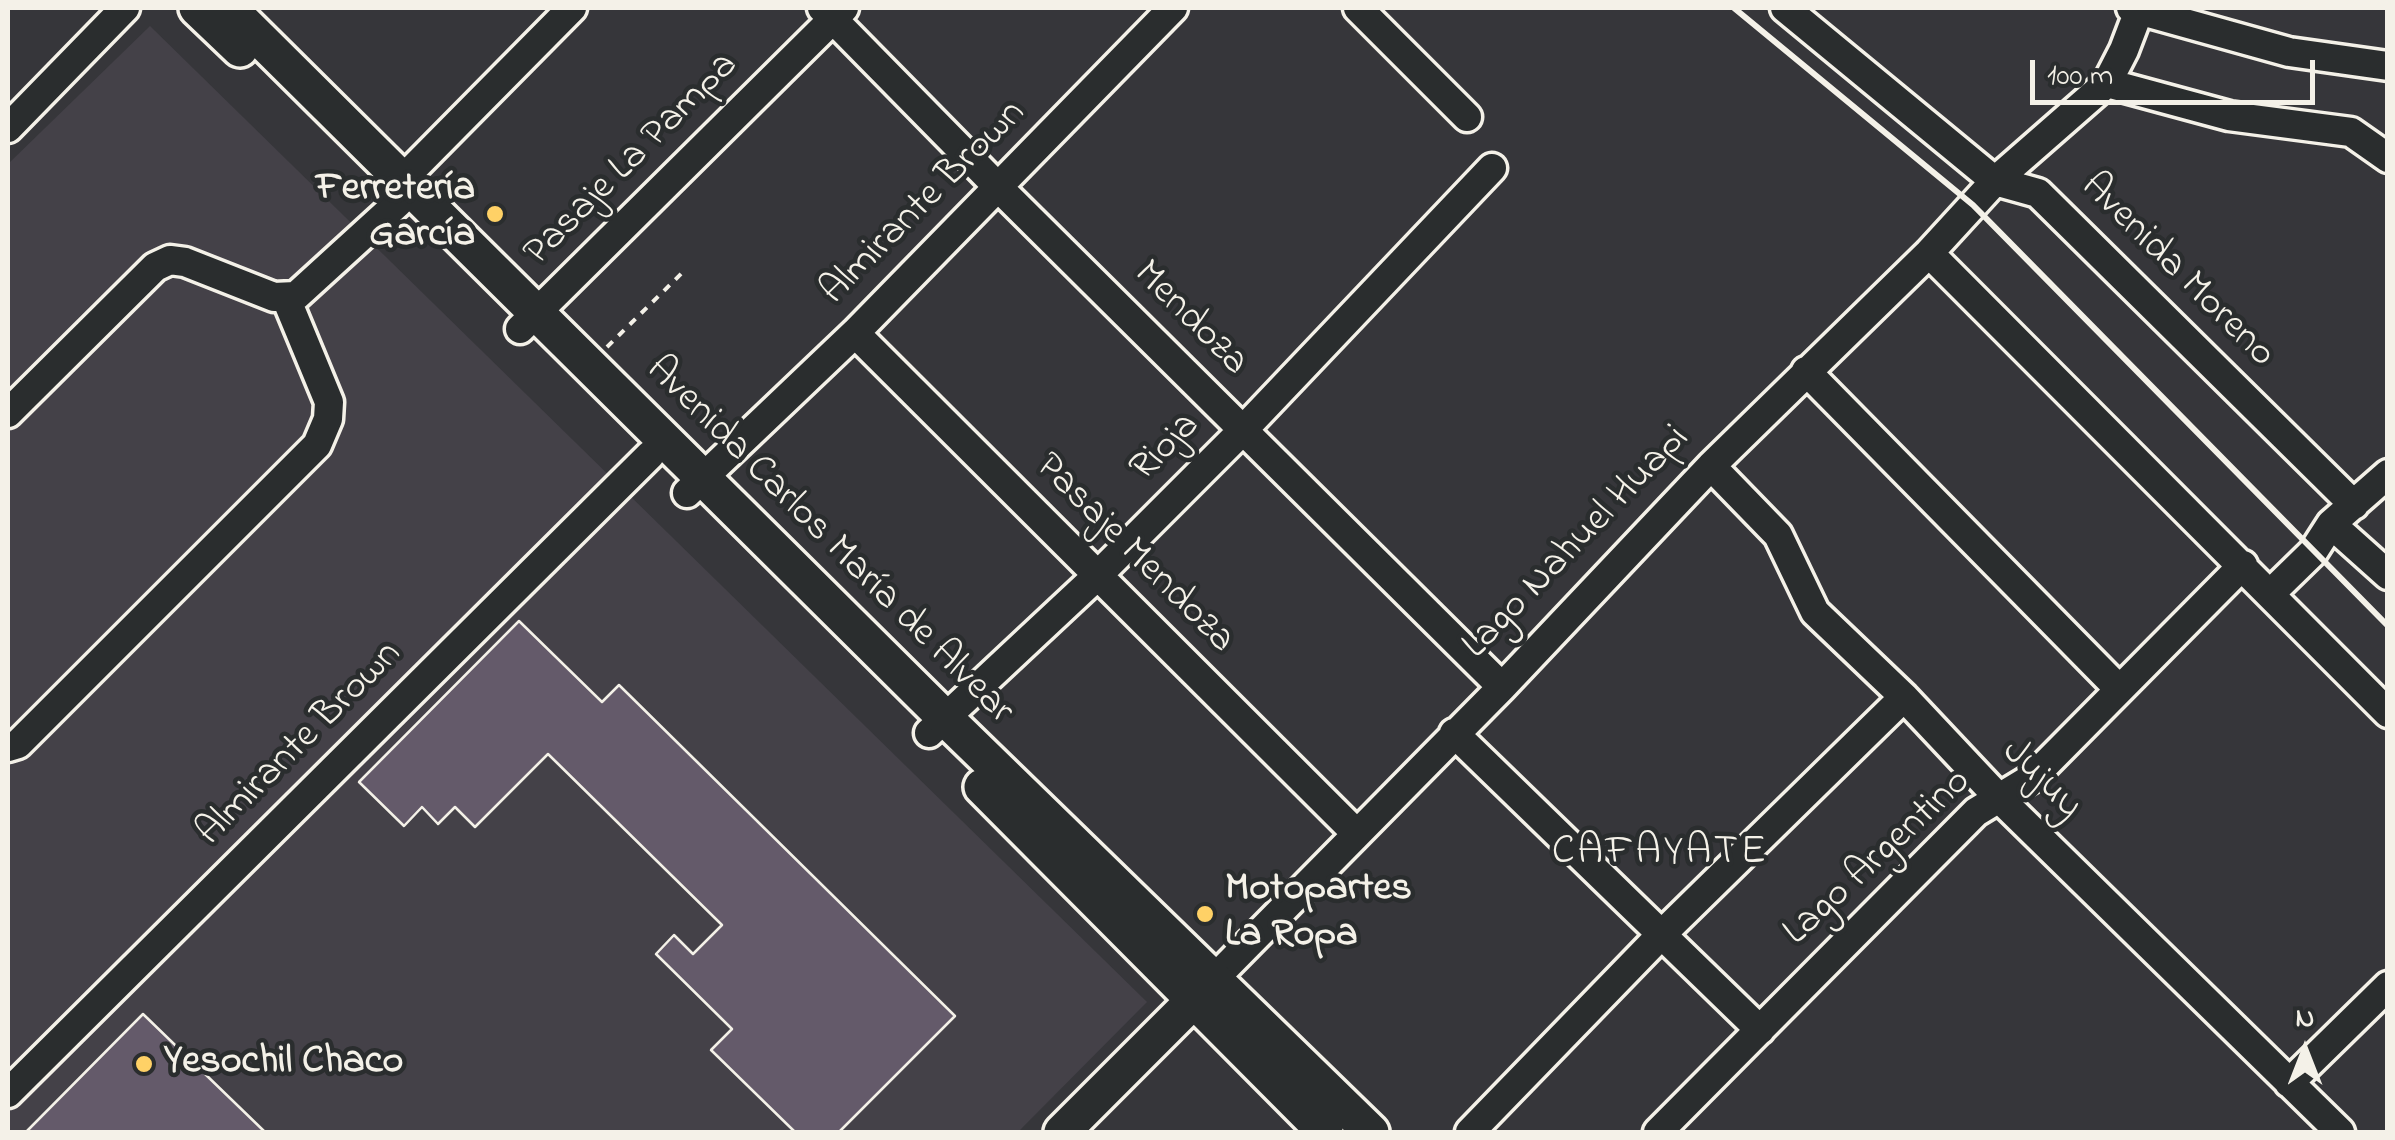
<!DOCTYPE html>
<meta charset="utf-8">
<style>
body{margin:0}
#map{position:relative;width:2395px;height:1140px;overflow:hidden;background:#36363a;font-family:"Indie Flower",sans-serif}
canvas{display:block}
.frame{position:absolute;inset:0;border:10px solid #f4f1e8;pointer-events:none}
.north{position:absolute;left:2255px;top:1000px;width:100px;height:100px;-webkit-text-stroke:8px #2a2d2e;paint-order:stroke;rotate:0deg;font-size:28px;font-weight:700;line-height:40px;text-align:center;color:#f4f1e8}
.north::after{content:'';display:block;margin:auto;width:35px;height:45px;background:#f4f1e8;clip-path:polygon(50% 0,100% 100%,50% 72%,0 100%)}
.scale{position:absolute;left:2030px;top:60px;width:285px;height:45px;box-sizing:border-box;border:5px solid #f4f1e8;border-top:0;padding-left:12px;font-size:30px;line-height:35px;white-space:nowrap;color:#f4f1e8;-webkit-text-stroke:8px #2a2d2e;paint-order:stroke}
</style>
<div id="map">
<canvas width="2395" height="1140"></canvas>
<div class="frame"></div>
<div class="north">N</div>
<div class="scale">100 m</div>
</div>
<script>
const context = document.querySelector('canvas').getContext('2d');
context.lineJoin = 'round';
function paint(path, color) {
  context.fillStyle = color;
  context.fill(path, 'evenodd');
}
function strokePath(path, color, width, dash) {
  context.strokeStyle = color;
  context.lineWidth = width;
  context.lineCap = dash ? 'butt' : 'round';
  context.setLineDash(dash || []);
  context.stroke(path);
}
function write(font, color, halo, rows, align = 'center') {
  context.font = font + ' "Indie Flower",sans-serif';
  context.lineWidth = 9;
  context.setLineDash([]);
  context.textBaseline = 'middle';
  context.strokeStyle = halo;
  context.fillStyle = color;
  for (const [text, x, y, turn = 0] of rows) {
    context.save();
    context.translate(x, y);
    context.rotate((+turn || 0) * Math.PI / 180);
    context.textAlign = isNaN(turn) ? turn : align;
    if (halo) context.strokeText(text, 0, 0);
    context.fillText(text, 0, 0);
    context.restore();
  }
}
paint(new Path2D(`
 M150 26 1147 1002 1018 1132H8V164Z`), '#444148');
const building = new Path2D(`
 M519 621 602 702 619 685 955 1016 839 1132H795L711 1050 732 1029 656 954 674 935 693 954 722 925 548 754 475 827 455 807 438 824 422 807 404 826 359 782Z
 M143 1014 265 1132H26Z`);
paint(building, '#645a6a');
strokePath(building, '#f4f1e8', 2.5);
const minor = new Path2D(`
 M822 8 998 187 1502 687
 M1358 8 1467 117
 M1785 8 1995 181 2038 193 2354 505
 M2131 8 2289 52 2388 66
 M2107 83 2229 116 2351 132 2388 158
 M8 128 125 8
 M390 192 572 8
 M1929 253 2388 713
 M520 329 844 8
 M855 333 1356 833
 M1806 371 2119 689
 M8 413 155 267 170 260 185 262 274 297 296 296 398 203
 M1711 466 1778 535 1815 612 1904 697 1999 798 2340 1132
 M687 493 855 333 1173 8
 M2331 524 2388 575
 M2271 593 2313 552 2331 524 2388 474
 M929 733 1097 576 1243 430 1492 168
 M1454 733 1760 1030
 M8 747 18 744 317 445 328 419 329 402 286 298
 M1213 980 1502 687 1711 466 1929 253 1995 181 2107 83 2124 50 2140 8
 M2289 1083 2388 986
 M8 1093 650 455
 M1470 1132 1660 936 1904 697
 M1658 1132 1976 812 2032 778 2243 565`);
const major = new Path2D(`
 M197 8 240 49
 M229 8 944 717 1371 1132
 M982 787 1325 1132
 M1062 1132 1209 985`);
strokePath(minor, '#f4f1e8', 35);
strokePath(major, '#f4f1e8', 42);
strokePath(new Path2D(`
 M607 347 684 271`), '#f4f1e8', 4, [8, 8]);
strokePath(minor, '#2a2d2e', 28);
strokePath(major, '#2a2d2e', 35);
strokePath(new Path2D(`
 M1734 8 1973 205 2388 626`), '#f4f1e8', 6);
for (const [x, y, r, color] of [
 [495,214,10,"#ffd166"],
 [1205,914,10,"#ffd166"],
 [144,1064,10,"#ffd166"]
]) {
  const dot = new Path2D();
  dot.arc(x, y, r, 0, 2 * Math.PI);
  context.fillStyle = color;
  context.fill(dot);
  strokePath(dot, '#2a2d2e', 4);
}
write('40px', '#f4f1e8', '#2a2d2e', [
 ["Pasaje La Pampa",633,161,-45],
 ["Almirante Brown",925,204,-45],
 ["Avenida Moreno",2176,272,45],
 ["Mendoza",1189,320,45],
 ["Rioja",1167,449,-45],
 ["Avenida Carlos María de Alvear",828,542,45],
 ["Lago Nahuel Huapi",1578,544,-46],
 ["Pasaje Mendoza",1133,555,45],
 ["Almirante Brown",301,745,-45],
 ["Jujuy",2040,781,45],
 ["Lago Argentino",1879,859,-43]
]);
write('bold 40px', '#f4f1e8', '#2a2d2e', [
 ["Ferretería",475,191,"right"],
 ["García",475,237,"right"],
 ["Motopartes",1225,891],
 ["La Ropa",1225,937],
 ["Yesochil Chaco",164,1064]
], 'left');
context.letterSpacing = '2.5px';
write('42px', '#f4f1e8', '#2a2d2e', [
 ["CAFAYATE",1660,855]
]);
context.letterSpacing = '0px';
</script>
